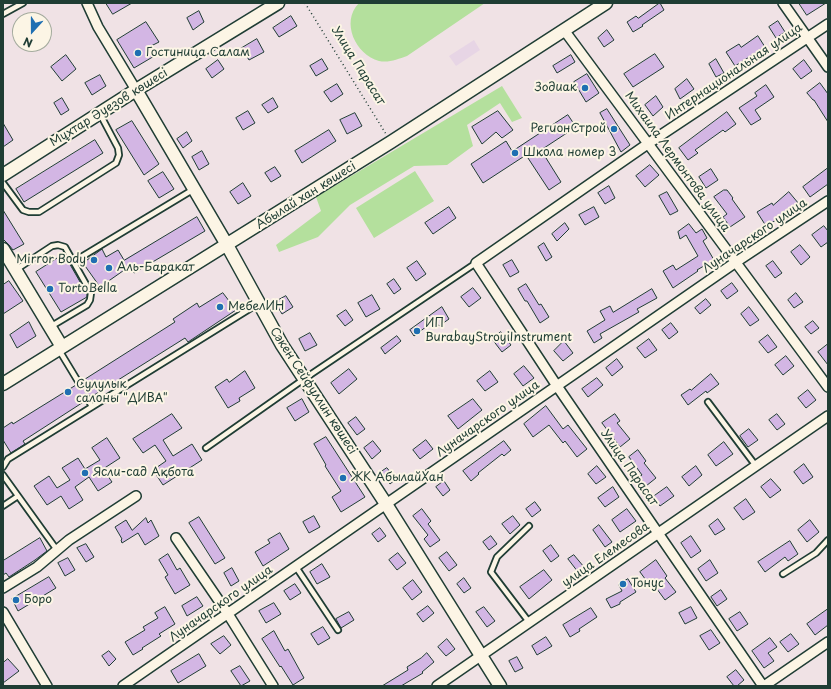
<!DOCTYPE html>
<meta charset="utf-8">
<style>
body{margin:0}
#map{position:relative;width:831px;height:689px;overflow:hidden;background:#f0e2e5;font-family:"Playpen Sans",sans-serif}
canvas{display:block}
.frame{position:absolute;inset:0;border:4px solid #1f3d34;pointer-events:none}
.north{position:absolute;left:12px;top:12px;width:40px;height:40px;box-sizing:border-box;background:#fcf5e5;border:1px solid #a4ab9e;border-radius:50%;rotate:201deg;font-size:11px;font-weight:700;line-height:16px;text-align:center;color:#1f3d34}
.north::after{content:'';display:block;margin:auto;width:14px;height:18px;background:#1f6fb2;clip-path:polygon(50% 0,100% 100%,50% 72%,0 100%)}
</style>
<div id="map">
<canvas width="831" height="689"></canvas>
<div class="frame"></div>
<div class="north">N</div>
</div>
<script>
const context = document.querySelector('canvas').getContext('2d');
context.lineJoin = 'round';
function paint(path, color) {
  context.fillStyle = color;
  context.fill(path, 'evenodd');
}
function strokePath(path, color, width, dash) {
  context.strokeStyle = color;
  context.lineWidth = width;
  context.lineCap = dash ? 'butt' : 'round';
  context.setLineDash(dash || []);
  context.stroke(path);
}
function write(font, color, halo, rows, align = 'center') {
  context.font = font + ' "Playpen Sans",sans-serif';
  context.lineWidth = 4;
  context.setLineDash([]);
  context.textBaseline = 'middle';
  context.strokeStyle = halo;
  context.fillStyle = color;
  for (const [text, x, y, turn = 0] of rows) {
    context.save();
    context.translate(x, y);
    context.rotate((+turn || 0) * Math.PI / 180);
    context.textAlign = isNaN(turn) ? turn : align;
    if (halo) context.strokeText(text, 0, 0);
    context.fillText(text, 0, 0);
    context.restore();
  }
}
paint(new Path2D(`
 M474 40 480 50 456 66 449 56Z`), '#e7d5e5');
paint(new Path2D(`
 M359 3H485L407 56C398 59 389 63 379 61 356 55 340 22 359 3Z
 M502 86 522 118 512 122 500 103 467 125 473 146 447 165 414 166 350 205 318 237 279 252 276 245 321 211 316 197Z
 M415 171 434 201 374 238 356 208Z`), '#b4e09d');
const building = new Path2D(`
 M106 3H132L113 14Z
 M660 3 664 10 642 25 643 26 633 32 627 22 636 16 638 18Z
 M799 3H826L807 15Z
 M199 11 204 22 193 30 187 18Z
 M291 16 297 26 279 37 273 28Z
 M778 21 785 32 776 38 769 27Z
 M146 22 159 42 151 46 156 55 134 68 117 40Z
 M607 30 614 40 604 47 598 38Z
 M758 36 765 47 735 66 726 52 739 44 741 47Z
 M257 39 264 52 249 60 242 48Z
 M655 54 664 67 633 87 624 74Z
 M66 55 76 69 62 81 51 67Z
 M571 55 575 62 557 73 553 66Z
 M322 59 328 69 316 76 310 66Z
 M716 59 724 73 716 77 709 64Z
 M218 60 224 69 212 78 206 69Z
 M804 60 812 71 801 79 793 69Z
 M587 74 599 93 586 102 574 82Z
 M100 75 106 86 92 95 85 83Z
 M687 79 694 89 680 99 675 89Z
 M820 83 828 94V122L814 100H813L807 93Z
 M337 84 343 94 331 102 324 92Z
 M766 85 774 97 755 110 761 119 751 125 739 108 757 96 755 93Z
 M656 96 663 107 653 116 645 105Z
 M62 98 69 110 61 115 54 103Z
 M273 98 278 107 268 113 262 105Z
 M607 109 630 145 621 152 600 113Z
 M248 111 255 123 243 130 236 118Z
 M498 111 513 130 502 138 496 132 482 144 472 127Z
 M727 112 736 124 725 132 723 130 695 150 698 153 688 160 679 148Z
 M355 113 362 126 347 134 340 120Z
 M568 115 576 127 541 150 561 182 549 190 526 155 483 183 471 164 506 141 512 151Z
 M132 121 159 164 144 175 116 130Z
 M3 123 13 140 3 147Z
 M329 130 336 141 302 163 295 151Z
 M187 132 192 141 183 148 177 139Z
 M95 140 103 153 24 202 16 189Z
 M202 151 209 164 199 170 192 157Z
 M650 165 659 175 645 187 636 176Z
 M275 167 281 176 271 182 265 173Z
 M828 168V184L810 197 803 187Z
 M711 169 718 180 706 188 699 177Z
 M163 172 174 189 159 198 148 181Z
 M243 183 251 196 238 204 230 192Z
 M609 186 615 198 605 204 598 193Z
 M724 190H727L733 198 732 199 745 217 730 227 723 217 727 214 714 197Z
 M667 192 678 211 670 215 659 196Z
 M789 192 799 204 783 216 766 226 757 212 772 203 773 205Z
 M449 207 456 218 433 234 425 223Z
 M594 207 599 217 585 225 579 215Z
 M3 210 24 244 13 250 9 245 3 239Z
 M197 217 205 231 134 273 130 266 100 287 83 263 102 249 106 257 118 250 124 260Z
 M565 223 569 229 557 241 552 234Z
 M689 224 696 233 702 229 707 238 703 241 714 260 697 270 698 271 673 288 663 271 673 265 676 270 698 256 686 235 680 239 678 232Z
 M824 226 828 231V242L821 247 812 235Z
 M544 243 552 257 546 261 538 247Z
 M800 245 810 257 801 265 791 252Z
 M64 254 87 294V297L61 312 36 272Z
 M512 260 519 272 510 277 503 265Z
 M417 261 426 274 416 281 407 268Z
 M773 261 782 273 775 278 766 266Z
 M394 279 401 289 394 294 387 284Z
 M9 281 23 301 3 314V285Z
 M732 283 738 291 727 299 721 291Z
 M526 284 539 305 541 304 549 317 540 323 527 301H525L518 289Z
 M473 288 481 298 469 307 461 297Z
 M652 289 657 298 637 309 639 312 600 334 602 338 594 343 587 331 605 320 600 311 610 306 613 312Z
 M223 293 236 310 188 342 185 338 91 397 89 395 86 396 84 398 85 401 23 441 25 444 11 453 3 440V428L12 422 13 424 76 385 79 387 81 386 83 383 82 381 175 322 173 319 197 303 199 307Z
 M796 293 803 302 794 308 788 300Z
 M372 295 380 309 366 317 358 303Z
 M286 296 293 307 282 314 275 302Z
 M706 299 711 305 700 314 695 308Z
 M442 307 449 319 439 326 435 320 414 336 410 330Z
 M749 307 759 320 750 326 741 314Z
 M346 310 353 320 345 326 337 316Z
 M813 321 819 328 811 334 805 327Z
 M29 322 36 336 17 348 10 335Z
 M671 323 678 332 669 339 662 330Z
 M501 332 511 345 502 352 492 339Z
 M310 333 317 345 305 351 299 339Z
 M768 335 777 347 768 353 759 342Z
 M397 336 401 341 385 354 381 348Z
 M649 339 657 350 645 358 637 348Z
 M564 341 573 353 563 361 554 351Z
 M828 344V365L818 352Z
 M786 356 794 366 783 375 775 365Z
 M617 359 623 367 612 376 606 368Z
 M524 366 534 378 523 386 514 374Z
 M349 369 357 379 339 394 331 383Z
 M245 371 255 388 239 398 240 401 228 408 215 387 227 379 229 382Z
 M490 371 498 382 485 391 477 381Z
 M711 374 719 384 707 393 706 391 688 405 681 395 690 389 691 390Z
 M597 378 603 385 588 397 582 389Z
 M808 390 816 400 806 408 798 398Z
 M302 399 309 412 295 421 287 408Z
 M473 399 482 410 458 429 448 416Z
 M546 406 563 429 568 425 587 449 577 457 565 441 563 443 549 425 533 437 524 424Z
 M172 414 182 428 163 440 173 456 192 444 202 460 163 485 153 470 166 461 155 445 143 453 133 439Z
 M615 414 620 421 617 423 630 439 620 447 602 423Z
 M777 414 785 424 777 430 769 420Z
 M356 417 365 429 357 435 348 423Z
 M749 429 758 440 748 447 740 436Z
 M326 437 365 497 341 512 332 497 341 491 325 466 326 465 314 444Z
 M107 438 120 458 103 469 112 482 98 491 89 477 75 487 83 500 69 509 61 496 47 505 34 486 49 476 57 488 70 480 62 468 78 458 85 469 100 460 92 448Z
 M426 440 433 449 420 459 413 450Z
 M373 441 381 451 372 459 364 448Z
 M504 441 511 450 504 456 502 454 478 473 479 474 471 481 463 471Z
 M724 442 733 454 716 466 708 455Z
 M638 450 646 461 644 463 656 478 646 486 639 477 642 475 629 457Z
 M804 464 813 477 803 484 794 472Z
 M597 466 606 477 596 484 588 474Z
 M696 466 702 475 689 486 682 477Z
 M387 468 396 479 390 484 381 472Z
 M771 479 781 490 770 498 761 487Z
 M444 481 450 490 443 496 436 487Z
 M613 487 619 497 605 507 598 498Z
 M667 487 674 496 660 506 653 497Z
 M746 499 755 512 743 520 734 508Z
 M535 502 541 510 532 517 526 509Z
 M422 509 431 521 428 524 440 540 430 547 424 539 428 535 413 516Z
 M627 509 636 521 620 532 612 520Z
 M314 516 320 527 309 533 303 522Z
 M513 516 520 525 510 534 502 524Z
 M199 517 225 558 215 564 189 523Z
 M146 518 148 523 151 520 159 536 145 545 138 533 122 543 121 540 122 539 115 527 126 520 132 530Z
 M718 519 725 529 715 535 709 526Z
 M810 520 819 532 807 542 798 530Z
 M599 525 612 542 605 547 593 530Z
 M380 528 386 536 378 542 372 534Z
 M280 533 289 549 263 566 255 552 270 543 268 540Z
 M491 536 497 544 489 550 483 542Z
 M691 536 701 551 691 558 681 543Z
 M40 538 47 551 35 560 9 577 6 573 3 575V561Z
 M790 541 798 554 788 561 785 557 765 572 758 562Z
 M86 544 94 557 86 562 77 548Z
 M551 545 559 556 551 562 543 551Z
 M447 552 457 565 449 571 439 558Z
 M398 553 406 563 397 570 389 560Z
 M168 554 177 570 180 568 190 585 175 594 165 577 168 575 159 560Z
 M574 555 584 567 578 572 568 559Z
 M68 558 75 570 65 576 58 563Z
 M656 560 667 576 665 578 676 592 665 600 654 585 651 587 640 572Z
 M710 560 718 573 706 581 698 569Z
 M322 564 330 577 317 584 310 572Z
 M232 568 239 581 231 586 224 573Z
 M544 570 552 580 529 599 520 587Z
 M49 577 56 588 18 611 12 599Z
 M464 578 471 588 464 593 457 584Z
 M628 579 636 592 620 602V604L611 608 606 599 622 591 619 585Z
 M413 580 422 592 412 600 403 588Z
 M295 584 301 593 290 600 284 591Z
 M721 590 727 599 717 606 711 597Z
 M197 597 203 606 187 616 182 606Z
 M274 603 281 614 266 623 259 611Z
 M428 606 434 613 423 622 417 614Z
 M165 607 175 624 159 634 161 636 142 648 143 649 133 655 125 642 145 630 143 627 158 618 155 613Z
 M484 607 495 621 487 627 476 612Z
 M691 607 697 618 685 624 679 613Z
 M591 608 597 617 579 629 580 631 570 637 563 625Z
 M828 609V625L815 635 807 624Z
 M349 612 354 620 341 628 336 619Z
 M740 612 748 624 737 631 729 619Z
 M323 627 330 638 318 645 311 634Z
 M711 630 720 643 709 650 700 636Z
 M274 631 285 651 288 649 304 678 293 685 281 666 280 667 262 639Z
 M791 634 799 644 788 652 780 642Z
 M224 636 231 645 220 654 211 644Z
 M546 637 552 646 537 655 532 646Z
 M770 638 777 647 768 653 774 661 764 668 752 651Z
 M447 639 455 649 446 656 438 647Z
 M109 651 116 659 109 666 102 656Z
 M427 653 434 662 422 672 423 673 401 686H382L408 670 407 667 421 658Z
 M199 654 206 666 178 683 171 671Z
 M517 657 523 668 515 672 509 661Z
 M8 659 19 671 3 683V663Z
 M240 666 250 681 241 686 231 671Z
 M736 670 744 680 737 686H734L727 677Z`);
paint(building, '#d3b6e4');
strokePath(building, '#1f3d34', 1);
const lane = new Path2D(`
 M3 14 23 3
 M3 183 23 210 29 212H39L116 163 119 155 118 148 100 114
 M73 262 194 189
 M17 269 52 246 58 245 65 247 91 293 90 300 87 305 50 327
 M59 350 79 383
 M88 399 92 407
 M708 402 756 466
 M206 448 304 379 476 263
 M3 467 8 459 259 303
 M3 475 57 550
 M3 506 18 496
 M529 526 497 557 491 572 529 622
 M296 567 338 630
 M783 574 816 553 828 540`);
const street = new Path2D(`
 M87 3 98 27 136 90
 M783 3 828 67
 M564 30 828 387
 M176 538 228 614 273 686
 M3 588 37 567 69 540 136 496
 M3 612 47 686
 M123 686 736 262 828 201
 M437 686 828 416
 M763 686 557 386 476 263 649 143 828 24
 M764 686 828 642`);
const secondary = new Path2D(`
 M136 90 227 245 282 345 386 504 500 686
 M3 175 136 90 278 3
 M3 249 62 347
 M3 384 391 142 606 3`);
strokePath(lane, '#1f3d34', 8);
strokePath(street, '#1f3d34', 12);
strokePath(secondary, '#1f3d34', 15);
strokePath(new Path2D(`
 M305 3 386 134`), '#1f3d34', 1.5, [1, 3]);
strokePath(lane, '#fcf5e5', 4.5);
strokePath(street, '#fcf5e5', 9);
strokePath(secondary, '#fcf5e5', 12);
for (const [x, y, r, color] of [
 [138,53,4,"#1f6fb2"],
 [585,88,4,"#1f6fb2"],
 [614,129,4,"#1f6fb2"],
 [515,153,4,"#1f6fb2"],
 [94,260,4,"#1f6fb2"],
 [109,268,4,"#1f6fb2"],
 [50,289,4,"#1f6fb2"],
 [220,307,4,"#1f6fb2"],
 [417,331,4,"#1f6fb2"],
 [68,392,4,"#1f6fb2"],
 [85,473,4,"#1f6fb2"],
 [343,478,4,"#1f6fb2"],
 [623,584,4,"#1f6fb2"],
 [16,600,4,"#1f6fb2"]
]) {
  const dot = new Path2D();
  dot.arc(x, y, r, 0, 2 * Math.PI);
  context.fillStyle = color;
  context.fill(dot);
  strokePath(dot, '#fcf5e5', 1.5);
}
write('12px', '#1f3d34', '#fcf5e5', [
 ["Гостиница Салам",146,53],
 ["Зодиак",577,88,"right"],
 ["РегионСтрой",606,129,"right"],
 ["Школа номер 3",523,153],
 ["Mirror Body",86,260,"right"],
 ["Аль-Баракат",117,268],
 ["TortoBella",58,289],
 ["МебелИН",228,307],
 ["ИП",425,324],
 ["BurabayStroyiInstrument",425,338],
 ["Сулулык",76,385],
 ["салоны \"ДИВА\"",76,399],
 ["Ясли-сад Ақбота",93,473],
 ["ЖК АбылайХан",351,478],
 ["Тонус",631,584],
 ["Боро",24,600]
], 'left');
write('12px', '#1f3d34', '#fcf5e5', [
 ["Улица Парасат",358,66,58],
 ["Интернациональная улица",734,72,-34],
 ["Мұхтар Әуезов көшесі",109,108,-32],
 ["Михаила Лермонтова улица",677,162,54],
 ["Абылай хан көшесі",306,196,-32],
 ["Луначарского улица",755,236,-34],
 ["Сәкен Сейфуллин көшесі",313,391,57],
 ["Луначарского улица",488,419,-35],
 ["Улица Парасат",629,468,55],
 ["улица Елемесова",606,555,-35],
 ["Луначарского улица",221,604,-35]
]);
</script>
